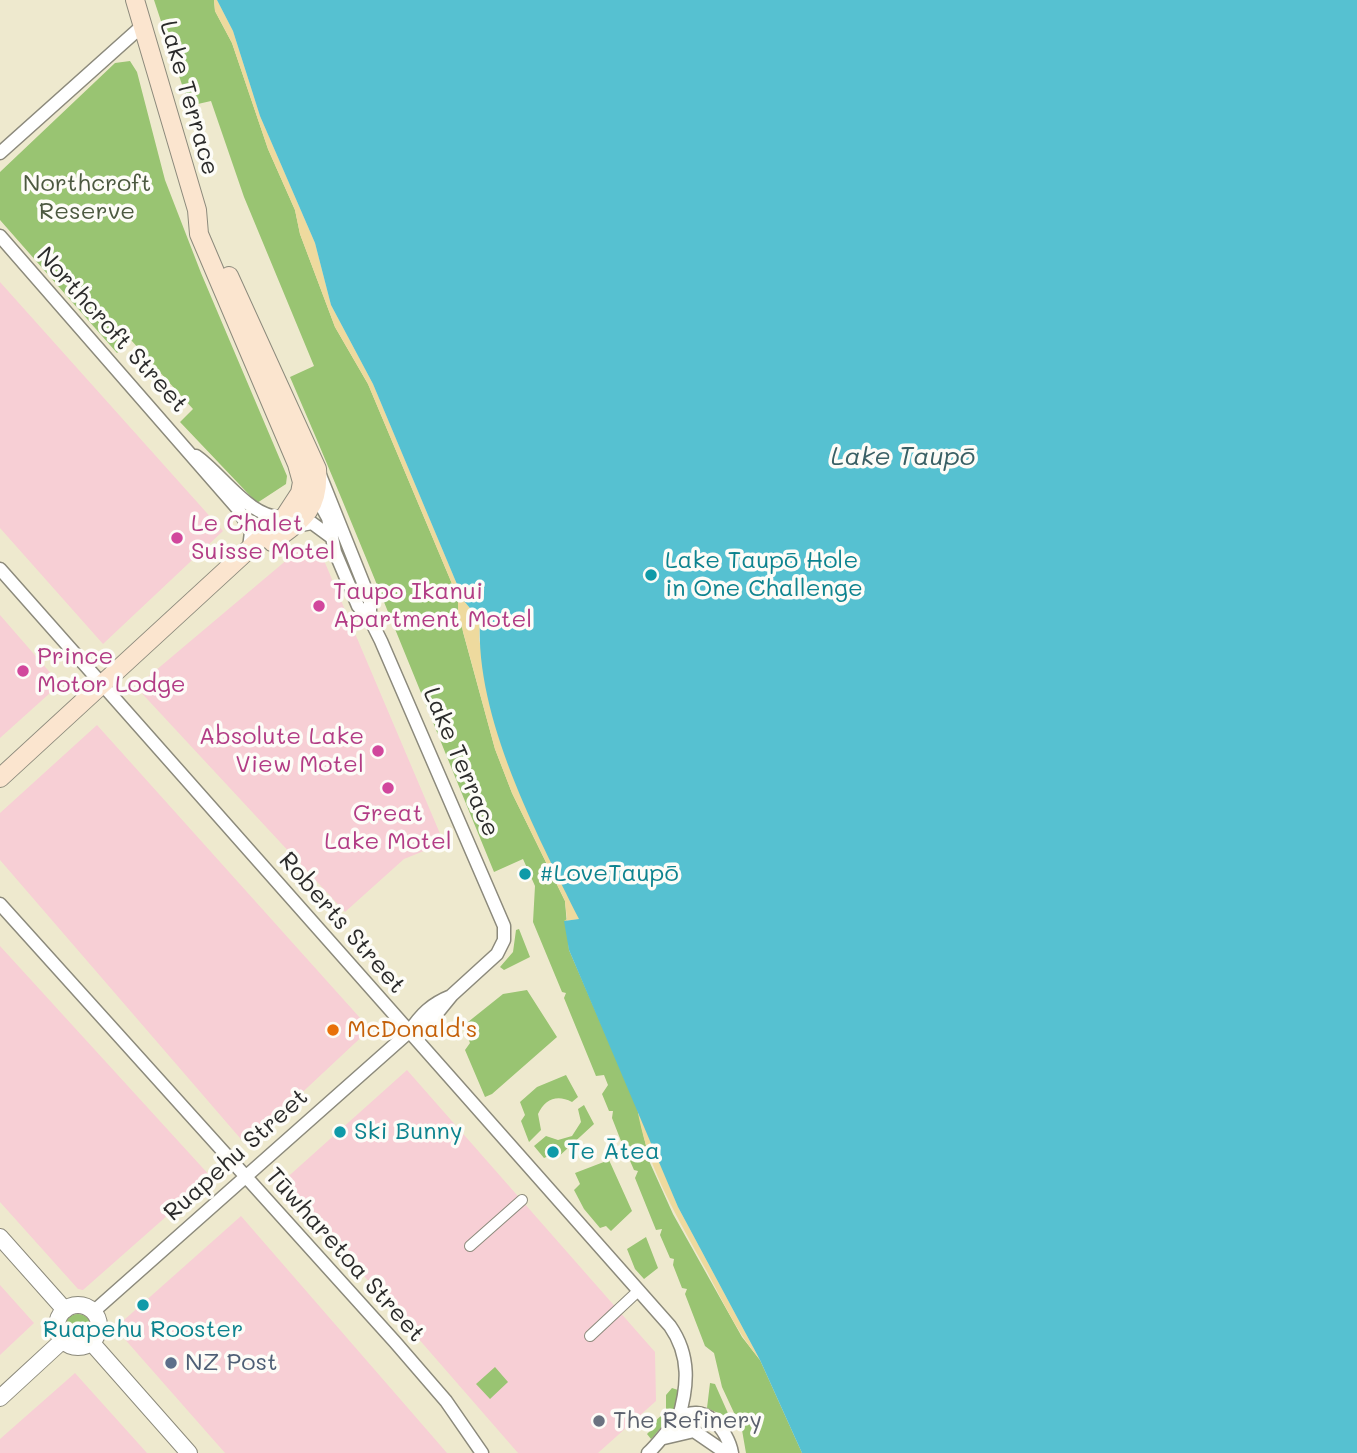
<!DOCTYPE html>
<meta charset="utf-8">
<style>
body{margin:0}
canvas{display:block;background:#eee9ce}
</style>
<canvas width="1357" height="1453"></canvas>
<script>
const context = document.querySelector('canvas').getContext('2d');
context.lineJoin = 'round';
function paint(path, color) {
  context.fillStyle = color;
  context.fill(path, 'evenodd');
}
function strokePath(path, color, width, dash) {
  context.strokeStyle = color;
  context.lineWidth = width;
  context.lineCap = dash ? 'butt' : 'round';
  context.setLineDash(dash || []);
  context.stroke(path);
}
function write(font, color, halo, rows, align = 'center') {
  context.font = font + ' Mali,sans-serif';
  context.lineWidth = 7;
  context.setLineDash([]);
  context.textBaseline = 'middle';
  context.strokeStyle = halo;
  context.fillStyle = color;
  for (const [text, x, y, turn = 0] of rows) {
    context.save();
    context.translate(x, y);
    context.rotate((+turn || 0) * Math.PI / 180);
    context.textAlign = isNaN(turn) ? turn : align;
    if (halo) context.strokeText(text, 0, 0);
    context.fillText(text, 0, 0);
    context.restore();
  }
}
paint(new Path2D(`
 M0 282 223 531 103 644 0 528Z
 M309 548 320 551 444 843 404 859 345 912 136 687 295 553Z
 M0 615 60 684 0 738Z
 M97 725 370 1029 246 1145 0 860V813Z
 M0 946 211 1177 83 1290 78 1289 0 1202Z
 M407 1070 655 1352 656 1401 598 1453H518L282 1182Z
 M241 1216 447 1453H225L115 1328Z
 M0 1285 34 1323 0 1355Z
 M75 1373 147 1453H0V1439Z`), '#f7cfd5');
paint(new Path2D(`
 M154 0H214L215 11 232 43 268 149 295 210 300 234 335 327 368 384 458 598 463 632 495 749 512 793 565 901 569 950 637 1107 650 1163 673 1214 742 1337 760 1360 802 1453H746L742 1430 722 1387 714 1353 705 1346 685 1294 687 1289 682 1288 673 1265 674 1259 670 1258 660 1235 662 1229 656 1230 635 1178 638 1171 634 1170 624 1147 626 1141H621L612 1118 613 1111H609L602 1094 608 1085 604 1075 596 1076 564 998 566 993 562 992 533 922 535 886 523 859 494 872C426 707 361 541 290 377L314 366 244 197 211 101 189 106Z
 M130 61 137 72 165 180 201 273 287 476 286 484 257 503 180 422 193 409 131 340 117 353 0 220V172L115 63Z
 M519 929 530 957 504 970 500 967 513 952 516 930Z
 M527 990 557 1037 492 1094 485 1097 465 1050 470 1043 463 1026 503 994Z
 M566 1075 578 1097 572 1102C557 1094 545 1099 538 1114L541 1130 529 1142 521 1121 525 1115 520 1102 537 1087Z
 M584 1105 594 1124 556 1159 551 1155 544 1158 534 1146 546 1136 558 1140 572 1136 581 1122 578 1109Z
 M609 1160 632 1211 611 1231 606 1226 600 1228 584 1209 574 1190 580 1184 575 1173Z
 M646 1237 658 1268 644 1279 635 1269 627 1249Z
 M65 1327a13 13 0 1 1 26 0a13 13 0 1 1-26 0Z
 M495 1367 508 1382 490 1399 476 1384Z
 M710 1383 715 1384 735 1429 720 1414 707 1408Z
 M672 1388 681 1391 673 1414 651 1439 647 1434 651 1430 649 1427 666 1411V1395Z`), '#99c472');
paint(new Path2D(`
 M214 0H217L233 31 260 116 315 243 331 305 373 384 464 601 480 620 479 639 503 747 529 812 580 919 564 921 567 919 565 901 512 793 495 749 458 613V598L368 384 335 327 300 234 295 210 268 149 232 43 215 11Z
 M637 1107 678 1207 760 1360C734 1329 720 1294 700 1259 673 1209 646 1164 637 1107Z`), '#eeda9e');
paint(new Path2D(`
 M217 0H1357V1453H802L760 1360 678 1207 569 950 564 921 579 919C536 832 475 718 480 620L464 601 373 384 331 305 315 243 260 116 233 31Z`), '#56c1d1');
const pedestrian = new Path2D(`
 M470 1246 522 1200
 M590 1336 636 1293`);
const minor = new Path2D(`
 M0 153 142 26
 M0 236 238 509 251 532 249 548
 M196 456C222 474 253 523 285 516
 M320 475 370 600V619
 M313 491 328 518 335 552 358 606 370 619 381 641 504 926V940L497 954 452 995 430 1022 409 1032
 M296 526 312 523 331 537
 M0 569 670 1326C691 1356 688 1387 678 1420
 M0 904 395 1342 446 1401 482 1453
 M93 1312 409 1032C421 1014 431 1004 451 996
 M664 1438 694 1431 726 1453
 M648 1453C659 1443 667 1430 678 1420 703 1399 728 1430 732 1453`);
const tertiary = new Path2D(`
 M0 1237 65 1310
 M57 1326a21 21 0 1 1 42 0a21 21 0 1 1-42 0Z
 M91 1342 189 1453
 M0 1398 63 1340`);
const secondary = new Path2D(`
 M229 276 317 469C320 510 302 520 272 542
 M0 778 285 516 300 493 302 482 297 464 199 234 197 210 135 0`);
strokePath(pedestrian, '#8c8a7c', 12);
strokePath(minor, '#8c8a7c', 15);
strokePath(tertiary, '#8c8a7c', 18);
strokePath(secondary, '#8c8a7c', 20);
strokePath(pedestrian, '#fff', 10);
strokePath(minor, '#fff', 12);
strokePath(tertiary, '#fff', 16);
strokePath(secondary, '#fbe5cf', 18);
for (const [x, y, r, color] of [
 [177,538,7,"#d1479c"],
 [651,575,7,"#0f9aa8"],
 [319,606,7,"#d1479c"],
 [23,671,7,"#d1479c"],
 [378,751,7,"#d1479c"],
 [388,788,7,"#d1479c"],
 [525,874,7,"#0f9aa8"],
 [333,1030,7,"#e8710a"],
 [340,1132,7,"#0f9aa8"],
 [553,1152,7,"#0f9aa8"],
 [143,1305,7,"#0f9aa8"],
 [171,1363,7,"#5c6f8a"],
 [599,1421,7,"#6b7280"]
]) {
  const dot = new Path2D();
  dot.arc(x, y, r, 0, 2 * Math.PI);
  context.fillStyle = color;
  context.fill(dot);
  strokePath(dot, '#fdfcf7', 2.5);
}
write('24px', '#2b2b2b', '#fdfcf7', [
 ["Lake Terrace",189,98,74],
 ["Northcroft Street",112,330,48],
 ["Lake Terrace",461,762,67],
 ["Roberts Street",342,923,49],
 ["Ruapehu Street",236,1155,-42],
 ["Tūwharetoa Street",345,1255,48]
]);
write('24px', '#4c5940', '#fdfcf7', [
 ["Northcroft",87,184],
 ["Reserve",87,212]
]);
write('24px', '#b23c85', '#fdfcf7', [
 ["Le Chalet",191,524],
 ["Suisse Motel",191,552],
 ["Taupo Ikanui",333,592],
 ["Apartment Motel",333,620],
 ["Prince",37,657],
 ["Motor Lodge",37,685],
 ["Absolute Lake",364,737,"right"],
 ["View Motel",364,765,"right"],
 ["Great",388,814,"center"],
 ["Lake Motel",388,842,"center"]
], 'left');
write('24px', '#0d838f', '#fdfcf7', [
 ["Lake Taupō Hole",665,561],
 ["in One Challenge",665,589],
 ["#LoveTaupō",539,874],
 ["Ski Bunny",354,1132],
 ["Te Ātea",567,1152],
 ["Ruapehu Rooster",143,1330,"center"]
], 'left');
write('24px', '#c56008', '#fdfcf7', [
 ["McDonald's",347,1030]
], 'left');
write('24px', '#4e5e75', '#fdfcf7', [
 ["NZ Post",185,1363]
], 'left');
write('24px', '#5b616d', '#fdfcf7', [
 ["The Refinery",613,1421]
], 'left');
write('italic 26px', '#3a6065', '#fdfcf7', [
 ["Lake Taupō",903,457]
]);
</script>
